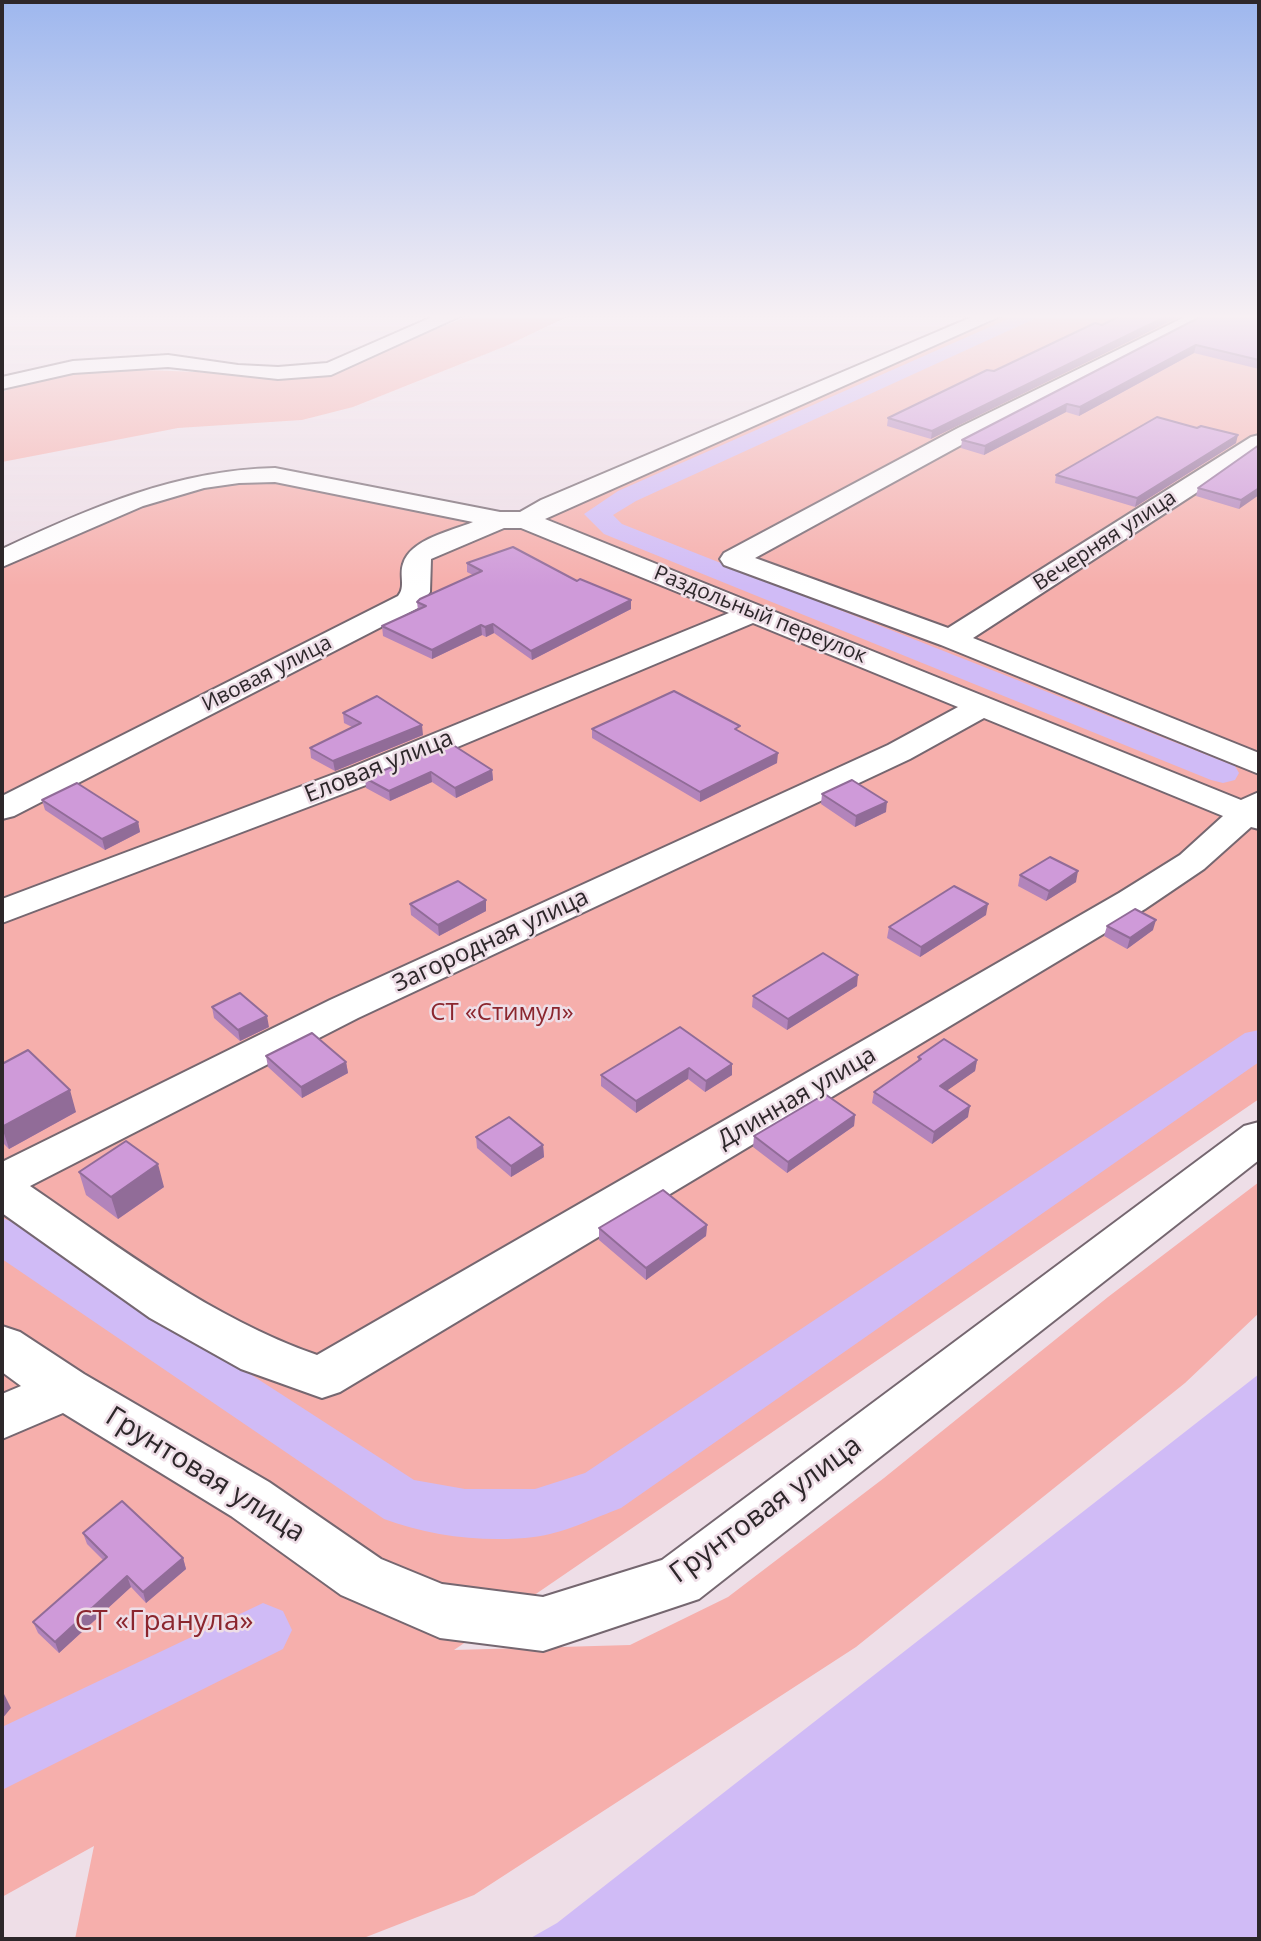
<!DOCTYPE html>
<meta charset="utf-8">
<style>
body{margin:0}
#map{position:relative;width:1261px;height:1941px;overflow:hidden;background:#eedee7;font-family:"Open Sans",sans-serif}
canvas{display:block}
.frame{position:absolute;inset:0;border:4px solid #2d272a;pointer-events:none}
</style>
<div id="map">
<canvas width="1261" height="1941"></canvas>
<div class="frame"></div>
</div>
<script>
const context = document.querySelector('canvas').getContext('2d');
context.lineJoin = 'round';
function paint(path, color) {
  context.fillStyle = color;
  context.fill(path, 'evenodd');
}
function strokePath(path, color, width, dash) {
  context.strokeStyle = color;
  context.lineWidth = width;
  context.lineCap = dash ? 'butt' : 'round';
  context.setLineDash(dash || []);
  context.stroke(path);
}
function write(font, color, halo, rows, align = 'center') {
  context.font = font + ' "Open Sans",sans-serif';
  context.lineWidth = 5;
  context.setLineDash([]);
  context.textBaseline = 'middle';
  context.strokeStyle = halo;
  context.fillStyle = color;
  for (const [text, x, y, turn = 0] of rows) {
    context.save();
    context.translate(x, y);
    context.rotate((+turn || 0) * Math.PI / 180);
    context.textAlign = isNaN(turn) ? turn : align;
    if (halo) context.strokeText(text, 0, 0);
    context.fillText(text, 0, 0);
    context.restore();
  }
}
paint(new Path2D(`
 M475 314H573L506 346 353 407 302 420 178 428 2 462V392C93 357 197 374 292 378L313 374 361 346 409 339Z
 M973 314H1259V1099L454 1650 630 1645 728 1597 884 1478 1108 1297 1259 1182V1313L1185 1383 856 1647 474 1895 361 1939H75L94 1846 2 1897V556L71 525 200 483 254 474 484 512 515 513Z`), '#f6afac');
paint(new Path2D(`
 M1259 1374V1939H529L557 1923Z`), '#d0bbf6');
paint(new Path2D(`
 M1019 314H1045L636 501 613 515 622 524 1235 766 1239 773 1235 780 1223 783 1211 780 604 534 584 514 618 491Z
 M1259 1030V1062L621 1508C594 1518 562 1534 534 1537 485 1543 429 1536 384 1519L2 1259V1218L18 1224 414 1480 465 1489H535L585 1473 1245 1033Z
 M263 1603 283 1611 292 1630 283 1649 2 1790V1727Z`), '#d0bbf6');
const minor = new Path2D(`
 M439 314H465L331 375 278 379 168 367 73 373 2 389V377L73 361 168 355 238 365 278 367 327 363Z
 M979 314H1005L545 519 1241 800 1259 792V829L1251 827 1204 869 1145 909 340 1392 322 1398 241 1369 150 1318 2 1213V1162L330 1000 888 745 958 707 753 623 374 782 2 923V899L350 768 729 613 521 528H504L431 559 430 592 418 608 14 816 2 819V796L398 596C406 587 399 575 403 564 410 539 452 531 473 522L275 482 239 483 204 488 143 506 2 567V549C90 508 176 470 275 468L500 512H520L541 500ZM984 718 1223 816 1180 855 1119 893 317 1355C211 1318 122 1249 30 1186L358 1018 910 759Z
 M1191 314H1216L974 438 755 558 948 628 1251 437 1259 435V452L973 638 1259 753V774L941 645 724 565 720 559 724 553 958 428Z
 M1259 1122V1160L699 1599 543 1651 440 1638 341 1595 231 1516 63 1413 2 1439V1394L21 1386 2 1372V1326L20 1332 84 1374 269 1482 381 1559 442 1584 543 1597 662 1560 1244 1126Z`);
strokePath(minor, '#756770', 4);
paint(minor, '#fff');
paint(new Path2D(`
 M1259 314V369L1194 353 1079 416 1066 412 984 455 961 448 962 440Z
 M987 370 931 439 887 426 888 418Z
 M1197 428 1236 443 1135 507 1055 483 1056 475Z
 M1259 445 1239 509 1196 496 1198 488Z
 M467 563 631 609 532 660 494 633 486 637 482 635 432 659 383 636 382 626 418 610 417 602 473 575 467 572Z
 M343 713 423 735 335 771 311 758 310 748 352 727 344 723Z
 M592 729 740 732 777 763 700 802 592 738Z
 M450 743 492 770 493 780 456 798 432 782 390 801 366 788 365 778Z
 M822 794 886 812 855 827 821 804Z
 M42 800 138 822 140 832 105 850 45 810Z
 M1020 875 1076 882 1046 901 1018 886Z
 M486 900V911L439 936 411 915 410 904Z
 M986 915 920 957 887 938 889 927Z
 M1107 926 1153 930 1127 949 1104 936Z
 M857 986 787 1030 752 1007 753 996Z
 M212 1007 269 1027 240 1041 214 1018Z
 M266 1056 346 1062 348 1073 302 1098 268 1067Z
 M918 1057 977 1060 975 1071 947 1090 968 1117 932 1144 872 1103 874 1092 918 1061Z
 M2 1064 76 1112 9 1149 2 1142Z
 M732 1064V1075L705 1092 688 1079 636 1113 601 1086V1075Z
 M855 1115 854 1126 787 1173 753 1147 754 1136Z
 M476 1137 543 1145 544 1157 511 1177 477 1148Z
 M79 1172 164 1187 118 1219 86 1195Z
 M707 1225 706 1236 646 1280 599 1240V1228Z
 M83 1533 183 1558 186 1569 146 1603 131 1587 59 1653 38 1633 33 1622 103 1560 87 1544Z`), '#b284bb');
paint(new Path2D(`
 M1171 314H1185L931 439 932 431Z
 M1196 345 1194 353 1079 416 1080 407Z
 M1067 404 1066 412 984 455 985 446Z
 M1238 435 1236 443 1135 507 1137 498Z
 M1259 488V495L1239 509 1241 500Z
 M631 600V609L532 660 531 651Z
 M493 624 494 633 486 637 485 627Z
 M481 625 482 635 432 659V650Z
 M422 725 423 735 335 771 333 761Z
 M778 753 777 763 700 802V792Z
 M492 770 493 780 456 798 455 788Z
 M431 772 432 782 390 801 389 791Z
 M887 802 886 812 855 827 856 816Z
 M138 822 140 832 105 850 102 839Z
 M1078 871 1076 882 1046 901 1049 891Z
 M486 900V911L439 936 438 925Z
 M988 904 986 915 920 957 921 947Z
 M1156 920 1153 930 1127 949 1130 938Z
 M858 975 857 986 787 1030 788 1019Z
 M267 1016 269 1027 240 1041 238 1030Z
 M977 1060 975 1071 938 1097 940 1086Z
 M346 1062 348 1073 302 1098 301 1087Z
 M732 1064V1075L705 1092 706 1081Z
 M689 1068 688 1079 636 1113V1101Z
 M70 1090 76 1112 9 1149 2 1127Z
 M970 1106 968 1117 932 1144 934 1132Z
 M855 1115 854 1126 787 1173 788 1162Z
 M543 1145 544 1157 511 1177V1166Z
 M158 1164 164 1187 118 1219 111 1197Z
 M707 1225 706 1236 646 1280V1268Z
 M183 1558 186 1569 146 1603 143 1592Z
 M127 1576 131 1587 59 1653 55 1642Z
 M2 1690 11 1708 2 1719Z`), '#916c98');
const building = new Path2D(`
 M1124 314H1171L932 431 888 418 987 370 994 371 1095 323 1102 325Z
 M1206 314H1259V360L1196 345 1080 407 1067 404 985 446 962 440Z
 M1157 417 1197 428 1201 426 1238 435 1137 498 1056 475Z
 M1259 445V488L1241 500 1198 488Z
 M513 547 577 581 580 579 631 600 531 651 493 624 485 627 481 625 432 650 382 626 426 606 417 602 420 599 482 571 467 563Z
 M674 691 740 726 735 729 778 753 700 792 592 729Z
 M377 696 422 725 333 761 310 748 361 723 343 713Z
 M450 743 492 770 455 788 431 772 389 791 365 778Z
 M852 780 887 802 856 816 822 794Z
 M77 783 138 822 102 839 42 800Z
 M1050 857 1078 871 1049 891 1020 875Z
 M458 881 486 900 438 925 410 904Z
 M954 886 988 904 921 947 889 927Z
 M1135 909 1156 920 1130 938 1107 926Z
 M823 953 858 975 788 1019 753 996Z
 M240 993 267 1016 238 1030 212 1007Z
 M680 1027 732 1064 706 1081 689 1068 636 1101 601 1075Z
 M312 1033 346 1062 301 1087 266 1056Z
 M944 1039 977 1060 940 1086 970 1106 934 1132 874 1092 921 1059 918 1057Z
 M28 1050 70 1090 2 1127V1064Z
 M825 1094 855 1115 788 1162 754 1136Z
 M509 1117 543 1145 511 1166 476 1137Z
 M126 1141 158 1164 111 1197 79 1172Z
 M663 1190 707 1225 646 1268 599 1228Z
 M122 1501 183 1558 143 1592 127 1576 55 1642 33 1622 107 1557 83 1533Z`);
paint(building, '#cf9ad9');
strokePath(building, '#916c98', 2);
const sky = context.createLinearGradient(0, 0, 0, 586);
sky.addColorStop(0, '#9eb7ee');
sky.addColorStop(0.54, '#f7f0f4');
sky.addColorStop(1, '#f7f0f400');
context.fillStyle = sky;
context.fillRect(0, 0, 1261, 586);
write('21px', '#2d272a', '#eedee7', [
 ["Вечерняя улица",1105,541,-33],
 ["Раздольный переулок",760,615,22],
 ["Ивовая улица",267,674,-27]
]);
write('24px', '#2d272a', '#eedee7', [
 ["Еловая улица",379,767,-22],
 ["Загородная улица",491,941,-25],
 ["Длинная улица",797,1098,-30]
]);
write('24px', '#8b262e', '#eedee7', [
 ["СТ «Стимул»",502,1013]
]);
write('28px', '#2d272a', '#eedee7', [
 ["Грунтовая улица",205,1475,32],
 ["Грунтовая улица",766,1510,-36]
]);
write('28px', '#8b262e', '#eedee7', [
 ["СТ «Гранула»",164,1622]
]);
</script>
